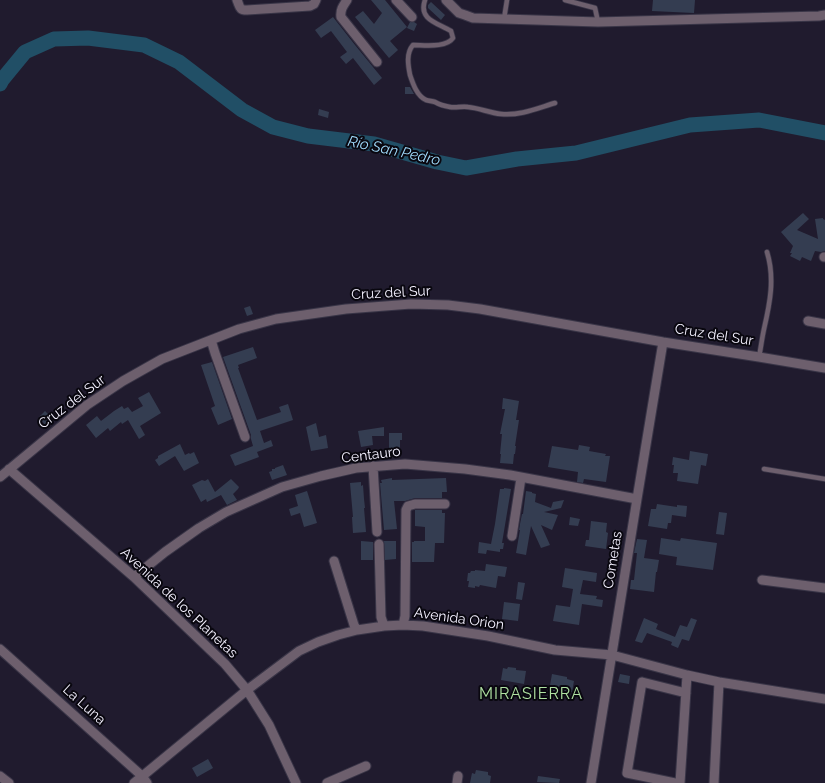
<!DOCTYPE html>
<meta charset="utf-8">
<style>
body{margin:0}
canvas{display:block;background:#201b2e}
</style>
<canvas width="825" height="783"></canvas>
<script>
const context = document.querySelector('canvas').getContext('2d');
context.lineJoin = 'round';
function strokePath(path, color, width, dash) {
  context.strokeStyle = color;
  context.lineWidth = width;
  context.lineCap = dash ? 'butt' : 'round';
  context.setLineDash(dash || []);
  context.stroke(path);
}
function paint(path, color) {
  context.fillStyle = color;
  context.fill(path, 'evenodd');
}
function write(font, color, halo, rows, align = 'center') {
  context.font = font + ' Raleway,sans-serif';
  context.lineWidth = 4;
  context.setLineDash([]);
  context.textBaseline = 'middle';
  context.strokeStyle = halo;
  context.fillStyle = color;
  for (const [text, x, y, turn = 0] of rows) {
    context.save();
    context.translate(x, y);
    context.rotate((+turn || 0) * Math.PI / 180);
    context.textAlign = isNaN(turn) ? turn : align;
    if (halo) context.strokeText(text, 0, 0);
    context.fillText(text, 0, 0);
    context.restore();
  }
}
strokePath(new Path2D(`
 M0 84 2 80 25 52 54 39 88 38 144 45 179 62 242 110 273 127 308 136 374 144 437 162 466 168 517 159 576 153 690 125 759 120 825 133`), '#214f66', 15);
paint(new Path2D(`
 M371 0H385L407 27 390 41 398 50 389 58 355 17 363 11 374 24 382 13Z
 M653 0H695L694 13 652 11Z
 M431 2 445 15 441 20 428 8V5Z
 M333 17 355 45 382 78 374 85 353 58 346 64 340 57 347 52 331 31 321 38 315 30Z
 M410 22H414L417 24 414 31 407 28Z
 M405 87H410L414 94H405Z
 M319 109 329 112 328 118 318 115Z
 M803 213 809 219 797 230 818 239 815 219 823 218V219L825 220V251L821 252 815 251 811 261 802 257 800 261 790 256 792 253H790L793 246 781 232Z
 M250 306 253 314 247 316 244 308Z
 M253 347 257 358 238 365 239 368H238L257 420 281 412 279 407 288 404 293 420 260 431 264 443 271 440 273 446 257 452 259 457 235 466 230 455 253 446 251 439V435L223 357Z
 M212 362 232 419 218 425 211 408 215 406 201 365Z
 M149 392 161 413 140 426 145 435 139 439 128 420 122 424 121 422 110 431 108 428 96 438 86 425 97 416 101 421 114 411 122 406 124 409 128 407 132 412 143 406 138 398Z
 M503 398 519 401 516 420H519L515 446H516L515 454H514L513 464 500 463 501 454H500L502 434H500L505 409H502Z
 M45 411 52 418 45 425 39 417Z
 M316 423 319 437 326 435 328 448 311 451 306 427Z
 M384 427V436H372L373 445 361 447 358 431Z
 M389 433H402V440H400V452H389Z
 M180 444 185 455 189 453 190 454 194 452 199 463 184 471 175 456 159 466 155 460 158 458V456Z
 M579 445 590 447 589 451 606 454 605 456H610L606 482 584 479 583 483 577 482 578 472 548 467 552 446 578 450Z
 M690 451 708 454 706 466 701 465 698 484 677 481 678 473H673L674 465H672L673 457 689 460Z
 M283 465 287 475 272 480 269 472 272 471V469H275V468Z
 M392 478V480L446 478 447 492H442V498H415L405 501H394L397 529 384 530 380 483H382L381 480Z
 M208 479 215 492 231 479 239 487 238 489 233 494 237 500 227 505 221 495 207 502 206 499 201 502 192 485 202 480 205 481Z
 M361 482V486L363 485 364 499 365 508H364L366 532 353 533 352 517H353L350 483Z
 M504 488 511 489 502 543H504L503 549H500V552L487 550 486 554 478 553 479 542 491 544 495 524 500 489H504Z
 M307 491 317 523 304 527 300 513 291 516 289 509 298 506 295 495Z
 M526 491 532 492V493L536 494 535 502 551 508 553 502 564 500 561 508 544 512 558 515 552 530 541 525 550 545 541 548 531 526 526 555 516 553 520 530H519L520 524 522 514H523Z
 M657 504 677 507V505L687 506 686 517 672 515 671 523H668L667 529 648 526 651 509H656Z
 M415 510H442V513H445L444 543H435L434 562H412V542H414V541H425V527L415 526Z
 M719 512 727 513 724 535 716 534Z
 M570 517 580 519 578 526 569 525Z
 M591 521 607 523 606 532 608 533 606 549 585 546 586 540H589Z
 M661 538 680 541 681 538 717 543 713 570 676 565 677 557 659 554Z
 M637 539 647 540 644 558 659 560 657 572H656L654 592 630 589 631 580H634L637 553H634Z
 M361 541 373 542V560H361Z
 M384 541H396V559L385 560Z
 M486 564 507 567 505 577 498 576 496 588 480 585 479 587 475 586V588L468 587 469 581H467L468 573H470L471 571H475V570L485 571Z
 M565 568 597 573 596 582 583 580 580 594 597 596 596 599 603 600 602 607 582 604 579 625 553 621 556 605 570 607 573 589 562 587Z
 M518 582 525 583 522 600 516 599Z
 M504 602 520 604 518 621 502 619Z
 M644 618 658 624 656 629 675 637 680 625 687 627 691 618 697 620 689 641 682 639 678 648 671 645 672 642 647 633 642 643 635 641Z
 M508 667 516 668V670L526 671 524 684 501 680 503 668 507 669Z
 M552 674 567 677V679L574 681 572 692H569L568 695 549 691Z
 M620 674 630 676 629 684 618 682Z
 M525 689 541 690 540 700 524 699Z
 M208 759 213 768 197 777 192 768Z
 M476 770 488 772V775L491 776 490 783H470L472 773 475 774Z
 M538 776 560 779 559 783 537 782Z`), '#343d51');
const lane = new Path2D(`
 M425 0C418 20 438 23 451 31L453 38C446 48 425 45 413 45 406 53 408 65 410 75 413 84 417 96 426 100 429 101 432 101 435 102 440 105 444 106 450 107 456 108 462 106 468 107 479 108 490 113 501 114 520 116 538 108 555 103
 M565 0 595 8 598 22
 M504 19 507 0
 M759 357C761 347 762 338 764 329 770 303 775 278 767 252
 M764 469 825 479`);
const street = new Path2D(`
 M237 0C240 7 239 10 247 10L310 6 314 4 316 0
 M347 0C343 6 340 10 341 17L377 62
 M396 0 412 17
 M446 0 459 13 465 15 473 18 504 19 598 22 819 16 825 15
 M824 257H825
 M808 321 825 324
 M211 340 215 353 245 437
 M373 466 377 532
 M9 469 134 577 225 664 247 690 269 725 296 783
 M0 477 87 405 123 381 162 359 239 329 276 319 346 309 411 304 448 305 480 309 663 342 759 357 825 368
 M512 536 521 478
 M379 544 381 617 384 626
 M334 561 354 625 357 630
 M134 577 165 552 199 528 226 512 282 487 321 476 356 468 405 464 465 469 510 475 637 499
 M762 580 825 588
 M403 625 405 616 406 510 408 506 415 504H445
 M0 649 142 776 147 783
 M0 776 9 783
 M134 783 247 690 299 651 318 642 338 635 357 630 384 626 403 625 423 626 488 636 555 650 612 655 687 675 719 682 825 699
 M327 783 366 766
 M457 783 458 776
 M591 783 637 499 663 342
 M675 783 627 773 642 682 686 693
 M680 783 687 675
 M714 783 719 682`);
strokePath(lane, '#393547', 6);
strokePath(street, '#393547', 11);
strokePath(lane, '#6d5f6d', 4.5);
strokePath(street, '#6d5f6d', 9);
write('14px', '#f4f1ff', '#09070f', [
 ["Cruz del Sur",391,293,-3],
 ["Cruz del Sur",714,335,9],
 ["Cruz del Sur",72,402,-37],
 ["Centauro",371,455,-7],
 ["Cometas",613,560,-81],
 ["Avenida de los Planetas",179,603,43],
 ["Avenida Orion",459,619,8],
 ["La Luna",84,705,42]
]);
write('italic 15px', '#a0dafb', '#09070f', [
 ["Río San Pedro",394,151,12]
]);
context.letterSpacing = '1px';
write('16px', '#afe1a2', '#09070f', [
 ["MIRASIERRA",531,694]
]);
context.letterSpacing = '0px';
</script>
